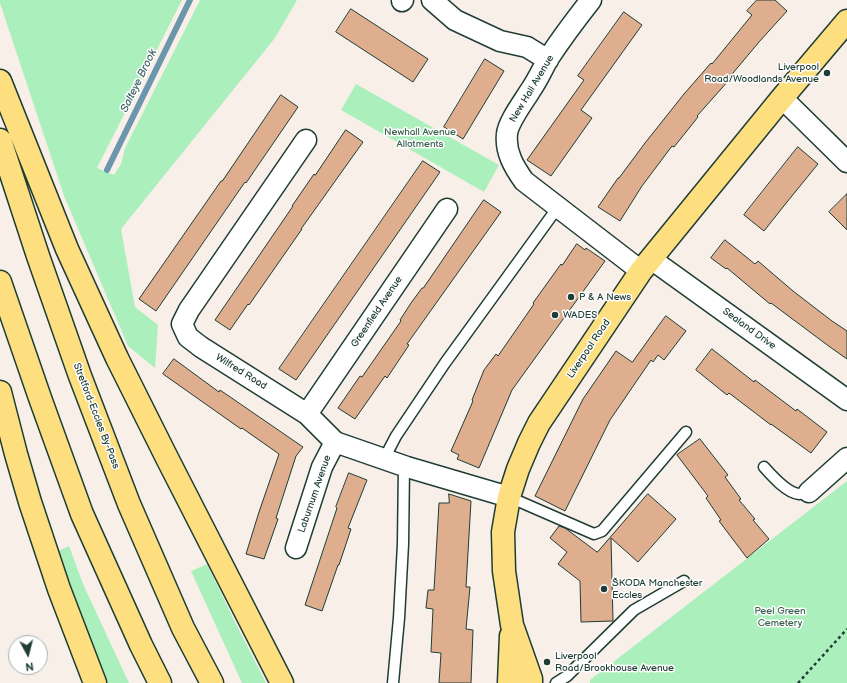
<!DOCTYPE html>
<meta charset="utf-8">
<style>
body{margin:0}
#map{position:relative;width:847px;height:683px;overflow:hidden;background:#f8efe9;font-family:"Balsamiq Sans",sans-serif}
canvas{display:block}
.north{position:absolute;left:8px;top:635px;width:40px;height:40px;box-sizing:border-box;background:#fff;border:1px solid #a5b1ae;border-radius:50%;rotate:173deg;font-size:11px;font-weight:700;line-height:16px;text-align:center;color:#1f3d34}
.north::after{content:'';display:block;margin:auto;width:14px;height:18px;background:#1f3d34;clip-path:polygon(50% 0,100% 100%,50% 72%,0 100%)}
</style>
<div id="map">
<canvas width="847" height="683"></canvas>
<div class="north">N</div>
</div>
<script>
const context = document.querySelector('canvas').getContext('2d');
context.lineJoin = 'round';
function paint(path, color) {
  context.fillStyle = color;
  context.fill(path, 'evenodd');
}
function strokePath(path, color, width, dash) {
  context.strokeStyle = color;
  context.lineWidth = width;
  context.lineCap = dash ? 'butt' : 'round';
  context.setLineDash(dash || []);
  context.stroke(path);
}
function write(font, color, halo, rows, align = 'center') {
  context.font = font + ' "Balsamiq Sans",sans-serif';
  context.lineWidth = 3;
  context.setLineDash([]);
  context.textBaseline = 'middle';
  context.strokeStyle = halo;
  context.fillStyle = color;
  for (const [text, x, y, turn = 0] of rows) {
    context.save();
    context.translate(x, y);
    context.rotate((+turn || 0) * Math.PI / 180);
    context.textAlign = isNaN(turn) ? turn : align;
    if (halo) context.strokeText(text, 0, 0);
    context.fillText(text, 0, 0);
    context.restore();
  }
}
paint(new Path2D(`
 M0 0H182L97 168 114 175 121 164 125 148 200 0H297L275 38 121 229 135 307 158 325 155 368 128 346 64 196 0 3Z
 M356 84 499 165 484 192 341 110Z
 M847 481V683H590V680Z
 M69 546 83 584 129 683H104L56 552Z
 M207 564 233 618 266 683H242L191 571Z`), '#abf0bc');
strokePath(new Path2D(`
 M107 170 190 0`), '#6c96ac', 6);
const building = new Path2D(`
 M757 0H775L787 11 759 42 728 79 729 80 697 116 698 117 674 147 672 146 642 186 620 221 598 207 618 178H619L645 143 684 94 711 63 712 64 752 15 747 11Z
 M351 9 428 59 413 82 336 32Z
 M624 12 642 25 581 110 592 118 551 176 527 160 584 80 578 76Z
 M485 59 504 71 463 139 444 127Z
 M281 95 298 107 246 183 245 182 156 311 139 299 221 181H222Z
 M346 130 363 142 301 229H302L249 305 248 304 230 330 215 320 293 206H292L314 174 315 175Z
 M798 147 818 164 787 202 764 231 744 215Z
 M423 161 440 172 296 380 279 369Z
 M847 194V230L829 212Z
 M484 200 501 212 407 344 409 345 387 378 385 376 355 419 338 408 360 376 362 377 401 321 400 320 411 303 422 288H423Z
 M725 240 755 264 758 261 793 291 832 321 847 331V359L830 347 771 303 770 304 727 268 726 269 711 258Z
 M577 244 585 250 586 248 605 261 512 390 479 468 457 459 459 455 451 451 473 401 472 400 484 370 496 354 498 356 534 304 533 303 561 264 562 265Z
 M666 316 686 331 664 360 658 355 653 362 651 360 610 420 565 511 535 496 583 399 616 351 632 362Z
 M712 349 754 382 755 380 796 411 797 409 827 432 811 453 771 424V425L729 393 727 395 696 370Z
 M174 359 219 392 220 390 303 447 296 456 276 518 278 519 264 559 246 554 259 512 279 454 242 428 241 429 163 374Z
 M700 439 728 475 725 477 741 499 739 500 755 519 753 520 769 539 747 558 719 521 721 520 706 498 708 496 677 455Z
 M349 473 367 480 348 528 351 529 339 565H338L322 611 305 605 337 508 336 507Z
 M449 494 471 501 466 587H470L466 629 473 630 471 683H439L441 653 431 652 433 609 426 608 428 590H434L439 503H449Z
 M648 494 676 519 638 562 611 538 613 621 581 622 580 581 558 564 567 552 550 538 559 526 565 528 597 552Z`);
paint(building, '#deae8f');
strokePath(building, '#1f3d34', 1);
const lane = new Path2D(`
 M384 459 396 436 445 363 558 207
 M764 467C772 476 787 493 799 494 802 494 806 493 809 492
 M509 497 594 534 602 531 686 432
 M393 683 399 618 403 544 404 466
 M556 683 567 676 634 610 684 581`);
const street = new Path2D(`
 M432 0 455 20 500 41 527 47 548 60
 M591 0C576 19 561 39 548 59 542 70 537 81 530 91 524 101 508 122 507 134 505 152 514 167 524 181L641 271
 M402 1 403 0
 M782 98 847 162
 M306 140 189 310 182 324 188 337 201 347 307 414 335 442 407 467 509 497
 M651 259 847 400
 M307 414 447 209
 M809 492 847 458
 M296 548 322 467 335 442`);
const highway = new Path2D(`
 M0 81 67 249 117 358 167 458 282 683
 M0 140 38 256 80 376 129 504 183 628 212 683
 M0 282 40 398 82 514 141 645 160 683
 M0 392 16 454 30 502 59 589 95 683
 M509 683 511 636
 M531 683V679L512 625 504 571 503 532 509 497 518 469 529 443 539 423 641 271 782 98 847 21`);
strokePath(lane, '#1f3d34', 13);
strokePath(street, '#1f3d34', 23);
strokePath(highway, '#1f3d34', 25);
strokePath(new Path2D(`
 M798 683 847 629`), '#1f3d34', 2.5, [3, 3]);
strokePath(lane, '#fff', 10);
strokePath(street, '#fff', 20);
strokePath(highway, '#fddf80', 22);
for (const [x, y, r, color] of [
 [827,73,4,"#1f3d34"],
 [571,297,4,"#1f3d34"],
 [555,315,4,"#1f3d34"],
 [604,589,4,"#1f3d34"],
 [547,662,4,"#1f3d34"]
]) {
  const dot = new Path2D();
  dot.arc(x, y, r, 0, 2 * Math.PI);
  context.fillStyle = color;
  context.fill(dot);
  strokePath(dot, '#fff', 1.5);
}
write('10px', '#1f3d34', '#fff', [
 ["Liverpool",819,67,"right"],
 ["Road/Woodlands Avenue",819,79,"right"],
 ["P & A News",579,297],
 ["WADES",563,315],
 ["ŠKODA Manchester",612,583],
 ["Eccles",612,595],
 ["Liverpool",555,656],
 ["Road/Brookhouse Avenue",555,668]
], 'left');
write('10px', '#1f3d34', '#fff', [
 ["New Hall Avenue",532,89,-59],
 ["Greenfield Avenue",377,312,-56],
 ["Sealand Drive",749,329,36],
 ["Liverpool Road",589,349,-56],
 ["Wilfred Road",241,372,32],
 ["Stretford-Eccles By-Pass",96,416,69],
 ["Laburnum Avenue",315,494,-71]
]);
write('10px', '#3b614f', '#fff', [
 ["Newhall Avenue",420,132],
 ["Allotments",420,144],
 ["Peel Green",780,611],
 ["Cemetery",780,623]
]);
write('italic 11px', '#3f6266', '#fff', [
 ["Salteye Brook",139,81,-64]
]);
</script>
